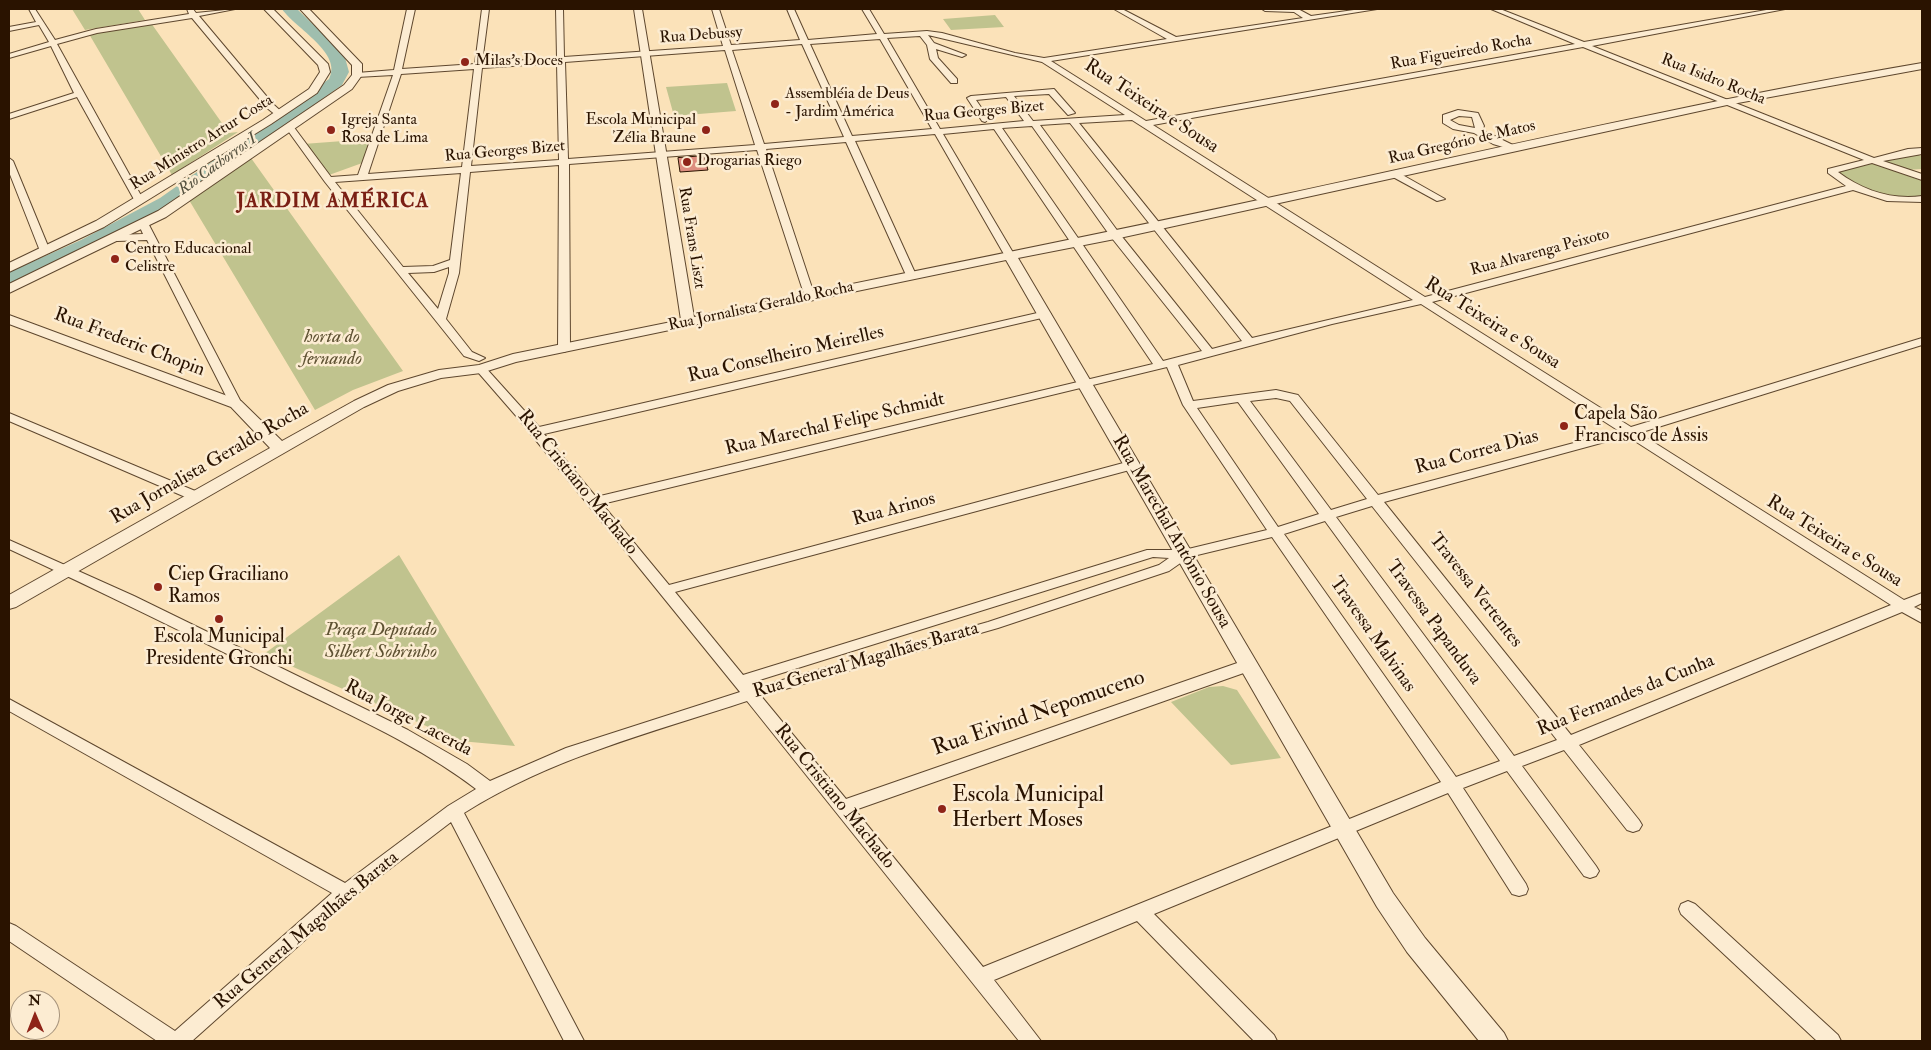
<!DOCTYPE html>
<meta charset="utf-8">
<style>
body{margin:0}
#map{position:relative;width:1931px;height:1050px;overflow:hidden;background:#fbe2b9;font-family:"IM FELL Double Pica",serif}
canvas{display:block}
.frame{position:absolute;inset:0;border:10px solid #2a1300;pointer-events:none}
.north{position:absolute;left:10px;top:990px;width:50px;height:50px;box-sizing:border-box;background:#fcecd2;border:1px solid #a8957e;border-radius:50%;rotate:359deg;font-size:14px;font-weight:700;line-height:20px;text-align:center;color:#2a1300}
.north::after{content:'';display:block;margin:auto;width:18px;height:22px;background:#8f2418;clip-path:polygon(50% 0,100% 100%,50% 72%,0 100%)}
</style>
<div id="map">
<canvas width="1931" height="1050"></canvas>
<div class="frame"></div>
<div class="north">N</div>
</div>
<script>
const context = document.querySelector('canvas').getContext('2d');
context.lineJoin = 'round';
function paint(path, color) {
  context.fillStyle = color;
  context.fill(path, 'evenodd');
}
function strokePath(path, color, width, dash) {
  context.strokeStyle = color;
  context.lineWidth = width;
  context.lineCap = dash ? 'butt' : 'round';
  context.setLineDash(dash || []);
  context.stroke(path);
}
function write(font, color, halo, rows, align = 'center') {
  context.font = font + ' "IM FELL Double Pica",serif';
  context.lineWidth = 5;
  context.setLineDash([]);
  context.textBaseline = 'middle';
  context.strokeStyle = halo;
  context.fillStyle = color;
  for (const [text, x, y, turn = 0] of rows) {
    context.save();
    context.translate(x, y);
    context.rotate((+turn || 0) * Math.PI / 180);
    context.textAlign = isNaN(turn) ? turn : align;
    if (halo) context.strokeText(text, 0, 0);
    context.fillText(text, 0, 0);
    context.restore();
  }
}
paint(new Path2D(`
 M72 9H138L145 20 85 30Z
 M995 15 1004 27 951 30 943 19Z
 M151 23 229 133 238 132 172 175 89 34Z
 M727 83 736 111 674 116 666 87Z
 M370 139 365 162 329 175 303 144Z
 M1912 153 1922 156V169L1907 170 1884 161Z
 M251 158 403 371 353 390 315 410 189 200Z
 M1874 163 1922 181V196C1893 204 1861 186 1835 172Z
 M399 555 515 746 460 741 264 654Z
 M1223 686 1237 690 1281 758 1231 765 1171 702 1209 687Z`), '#c0c38e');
paint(new Path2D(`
 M282 9H297L344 54 349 72 342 85 174 206 95 248 9 286V272L81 240 160 198 329 79C343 53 296 29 282 9Z`), '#9fbeae');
const building = new Path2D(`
 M704 156 708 170 680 172 678 158Z`);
paint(building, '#dd8d7f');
strokePath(building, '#2a1300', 1);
const minor = new Path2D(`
 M29 9H35L55 40 96 29 189 14 187 9H193L196 13 235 9 199 16 273 104 284 114 277 116 267 108 192 18 97 33 57 44 144 201 136 203 77 97 9 119V114L74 93 51 46 9 58V54L49 42 39 25 9 31V27L36 22Z
 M407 9H415L402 69 475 64 482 9H489L482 63 557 58 556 9H563L564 57 723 46 712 9H719L731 45 800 40 787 9H794L808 40 877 34 862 9H869L884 34 927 31 942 33 1015 53 1044 58 1167 39 1114 9H1122L1176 37 1303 18 1294 12 1265 11 1262 9H1298L1311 16 1361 9H1377L1051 61 1146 121 1575 44 1491 9H1500L1584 42 1772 9H1785L1592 46 1874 158 1908 149 1922 148V154L1883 161 1922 174V180L1872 163 1838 172C1862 190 1891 200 1922 196V202L1887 201 1853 190 1432 302 1631 427 1922 338V345L1639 433 1904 600 1922 593V603L1914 607 1922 611V623L1902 612 1579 745 1639 820 1642 825 1639 830 1633 832 1627 830 1564 750 1522 766 1596 866 1599 871 1596 876 1590 878 1584 876 1507 771 1463 788 1526 884 1528 889 1526 894 1519 896 1512 894 1448 793 1154 914 1274 1035 1277 1041H1254L1137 921 994 980 1041 1041H1019L747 701C650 733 551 758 464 813L584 1041H564L451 822 353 897 192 1041H157L9 941V923L16 926 175 1031 332 893 9 711V699L345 883 448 806 476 789C420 746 354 717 291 686 198 639 104 593 9 549V540L134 596 408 730 467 764 490 781 566 748 740 692 517 417 477 371V367H485L539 427 1046 311 1051 314 1046 317 544 434 596 497 1153 364 994 129 943 134 1015 256 1010 259 1005 256 935 134 855 141 916 275 911 278 906 275 846 142 766 149 815 297 810 300 805 297 757 150 569 164 570 349 564 352 558 349 559 165 470 172 459 273 446 319 472 352 485 358 479 361 464 356 325 182 286 128 293 126 331 177 358 175 393 75 357 77 353 75 357 73 394 70ZM928 35 1042 62 1125 115 1033 121 1014 96 1049 94 1068 115 1075 113 1054 89 971 96 967 98 982 121 985 122 989 119 976 100 1006 97 1024 121 940 129 887 38 920 36 927 45 930 59 951 83H957V79L938 58 936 49 962 57 966 55 934 43ZM880 39 932 129 852 136 810 44ZM802 44 844 137 764 144 732 50ZM1583 47 1864 160 1828 169V173L1846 186 1425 297 1153 125ZM725 50 755 145 568 159 565 62ZM557 63 559 160 471 166 482 68ZM474 69 462 167 368 174 401 74ZM1132 120 1413 300 1252 338 1079 123ZM1070 123 1242 341 1212 349 1119 233 1040 125ZM1032 126 1111 237 1202 351 1163 361 1002 128ZM461 173 450 260 433 266 403 267 335 182ZM449 267V273L438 309 408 273 434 272ZM1421 304 1619 431 1378 495 1298 395 1276 390 1193 401 1178 365 1332 324ZM1167 367 1183 405 1267 530 1184 550H1147L743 675 675 592 1137 468 1138 465 1132 461 1127 462 669 585 602 504ZM1276 398 1290 401 1367 499 1331 510 1250 401ZM1238 402 1319 514 1278 527 1197 408ZM1627 436 1891 605 1571 735 1384 502ZM1372 506 1557 740 1514 756 1336 517ZM1325 521 1500 761 1456 777 1284 534ZM1272 537 1441 782 983 967 855 810 1255 669 1257 665 1255 661H1243L846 799 761 696 998 628 1169 571 1189 557ZM1153 557 1169 558 1159 565 988 622 754 688 750 683Z
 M1458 110 1478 113 1484 126 1482 130 1517 147 1513 150 1493 144 1474 133 1453 129 1443 123V115ZM1459 116 1472 117 1475 128 1459 125 1450 120Z
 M9 158 13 161 50 251 49 253H41L40 251 9 172Z
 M1393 173H1399L1445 199 1437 201 1393 177Z
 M144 222 149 225 242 404 240 407 236 408 230 404 147 240 117 241 112 238 117 235 143 234 139 225Z
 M9 413 200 493 202 496 200 499H190L9 421Z
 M1688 901 1695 904 1838 1035 1841 1041H1817L1681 914 1679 909 1681 904Z`);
const tertiary = new Path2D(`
 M264 9H273L328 64 330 72 317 93 271 124 104 227 9 272V263L96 221 263 120 309 89 320 72 318 65Z
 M300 9H309L362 64V75L352 89 166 217 9 293V284L158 211 344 85 352 75V65Z
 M634 9H642L694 317C891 275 1089 237 1286 194 1498 148 1709 99 1922 63V69L1727 105 1115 239 1018 258 1393 893 1425 938 1504 1033 1508 1041H1479L1407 952 1377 907 1006 260 516 362 481 373 441 378 398 391 364 407 16 607 9 609V595L270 448 231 407 9 324V315L241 401 282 441 354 401 388 385 439 370 479 365 513 354 681 320Z`);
strokePath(minor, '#5e472e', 2);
strokePath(tertiary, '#5e472e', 2);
paint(minor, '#fcecd2');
paint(tertiary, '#fcecd2');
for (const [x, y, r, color] of [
 [465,62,5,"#8f2418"],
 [775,104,5,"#8f2418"],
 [331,130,5,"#8f2418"],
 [706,130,5,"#8f2418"],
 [687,162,5,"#8f2418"],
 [115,259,5,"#8f2418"],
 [1564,426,5,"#8f2418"],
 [158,587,5,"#8f2418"],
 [219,619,5,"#8f2418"],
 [942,809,5,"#8f2418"]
]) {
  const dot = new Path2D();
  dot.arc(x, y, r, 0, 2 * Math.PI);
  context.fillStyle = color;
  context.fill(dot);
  strokePath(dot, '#fcecd2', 2);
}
write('16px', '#2a1300', '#fcecd2', [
 ["Rua Debussy",701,36,-4],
 ["Rua Figueiredo Rocha",1461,53,-10],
 ["Rua Isidro Rocha",1713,80,22],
 ["Rua Georges Bizet",984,112,-5],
 ["Rua Ministro Artur Costa",202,143,-32],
 ["Rua Gregório de Matos",1462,143,-13],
 ["Rua Georges Bizet",505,152,-5],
 ["Rua Frans Liszt",691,238,81],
 ["Rua Alvarenga Peixoto",1540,253,-15],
 ["Rua Jornalista Geraldo Rocha",761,307,-12]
]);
write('16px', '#2a1300', '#fcecd2', [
 ["Milas's Doces",475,62],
 ["Assembléia de Deus",785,95],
 ["- Jardim América",785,113],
 ["Igreja Santa",341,121],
 ["Rosa de Lima",341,139],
 ["Escola Municipal",696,121,"right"],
 ["Zélia Braune",696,139,"right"],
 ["Drogarias Riego",697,162],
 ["Centro Educacional",125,250],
 ["Celistre",125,268]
], 'left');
write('italic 16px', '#534f3d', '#fcecd2', [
 ["Rio Cachorros I",218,165,-36]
]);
write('19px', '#2a1300', '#fcecd2', [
 ["Rua Teixeira e Sousa",1151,107,33],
 ["Rua Teixeira e Sousa",1492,324,32],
 ["Rua Frederic Chopin",129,343,21],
 ["Rua Conselheiro Meirelles",786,355,-13],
 ["Rua Marechal Felipe Schmidt",835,425,-13],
 ["Rua Correa Dias",1477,453,-15],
 ["Rua Jornalista Geraldo Rocha",210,464,-30],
 ["Rua Cristiano Machado",577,483,51],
 ["Rua Arinos",894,510,-15],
 ["Rua Marechal Antônio Sousa",1171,532,60],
 ["Rua Teixeira e Sousa",1834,542,32],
 ["Travessa Vertentes",1475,591,52],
 ["Travessa Papanduva",1433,623,54],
 ["Travessa Malvinas",1372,635,55],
 ["Rua General Magalhães Barata",866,661,-16],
 ["Rua Fernandes da Cunha",1626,696,-22],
 ["Rua Jorge Lacerda",408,719,28],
 ["Rua Cristiano Machado",834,797,51],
 ["Rua General Magalhães Barata",307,931,-40]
]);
write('italic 19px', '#5e5132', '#fcecd2', [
 ["horta do",332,338],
 ["fernando",332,360],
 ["Praça Deputado",381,631],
 ["Silbert Sobrinho",381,653]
]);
write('19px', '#2a1300', '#fcecd2', [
 ["Capela São",1574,415],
 ["Francisco de Assis",1574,437],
 ["Ciep Graciliano",168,576],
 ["Ramos",168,598],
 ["Escola Municipal",219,638,"center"],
 ["Presidente Gronchi",219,660,"center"]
], 'left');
context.letterSpacing = '1px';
write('bold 20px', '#7a1f14', '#fcecd2', [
 ["JARDIM AMÉRICA",333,203]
]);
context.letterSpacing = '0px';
write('22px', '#2a1300', '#fcecd2', [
 ["Rua Eivind Nepomuceno",1039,714,-19]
]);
write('22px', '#2a1300', '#fcecd2', [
 ["Escola Municipal",952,796],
 ["Herbert Moses",952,821]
], 'left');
</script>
